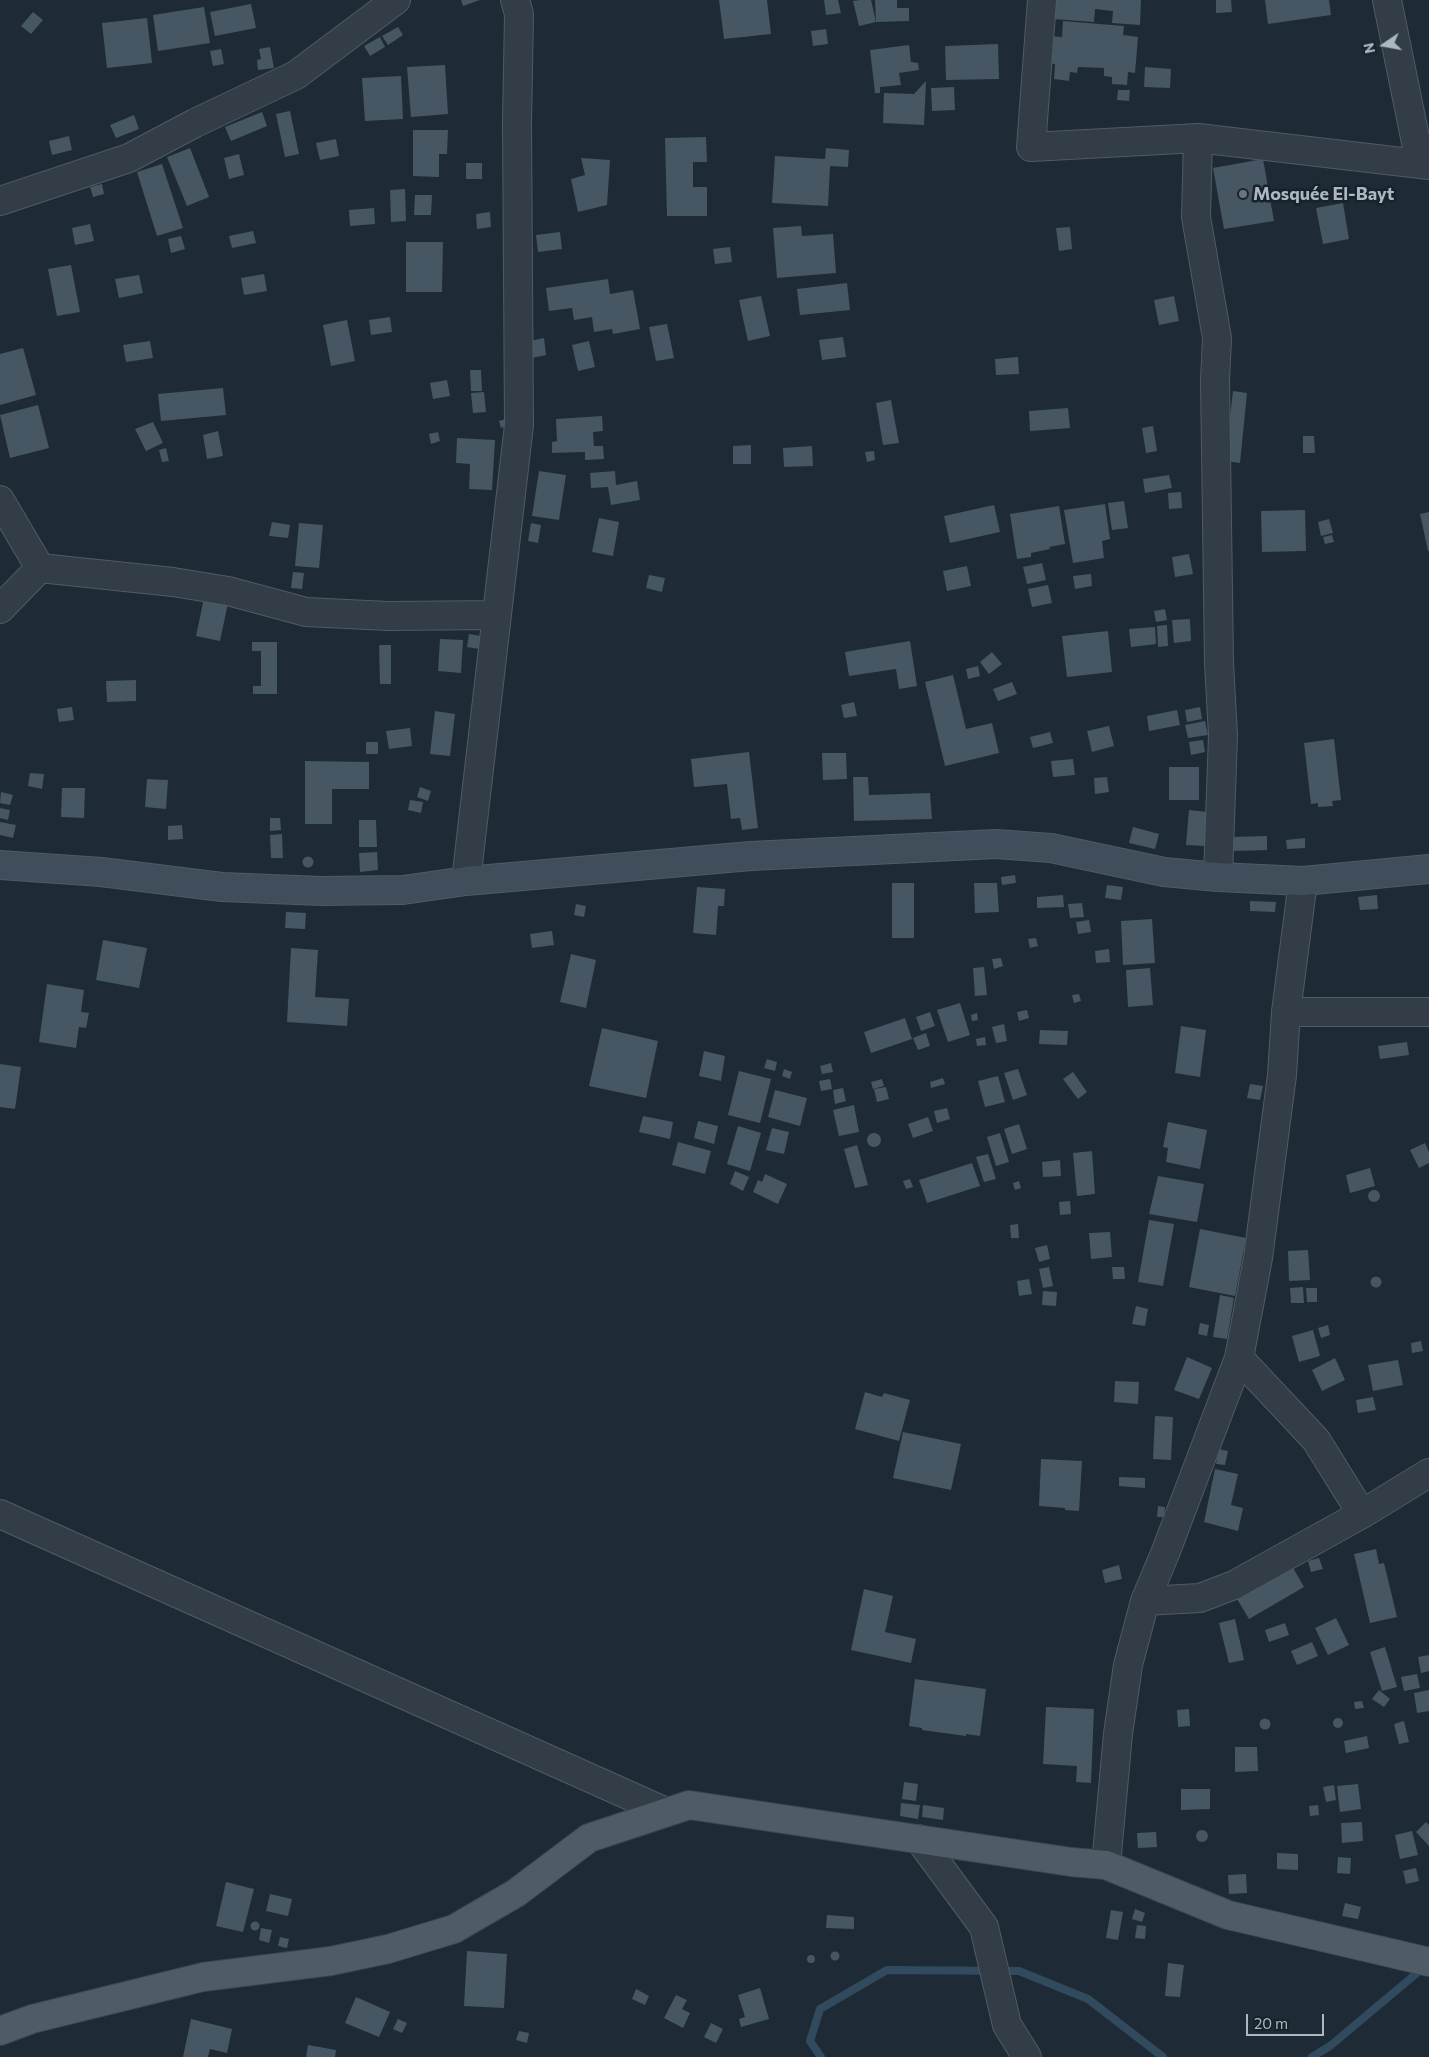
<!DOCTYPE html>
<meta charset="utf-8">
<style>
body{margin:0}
#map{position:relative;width:1429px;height:2057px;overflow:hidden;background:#1e2b36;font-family:Commissioner,sans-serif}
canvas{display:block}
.north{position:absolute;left:1359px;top:20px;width:50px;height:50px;-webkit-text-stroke:4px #18222b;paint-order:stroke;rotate:258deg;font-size:14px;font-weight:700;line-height:20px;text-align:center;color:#abb8c4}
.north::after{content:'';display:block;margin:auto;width:18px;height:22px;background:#abb8c4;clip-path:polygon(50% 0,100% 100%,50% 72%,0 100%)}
.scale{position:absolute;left:1246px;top:2014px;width:78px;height:22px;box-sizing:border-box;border:2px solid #abb8c4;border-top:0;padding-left:6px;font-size:15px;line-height:18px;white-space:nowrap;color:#abb8c4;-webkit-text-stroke:4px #18222b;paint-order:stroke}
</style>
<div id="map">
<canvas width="1429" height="2057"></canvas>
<div class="north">N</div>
<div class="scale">20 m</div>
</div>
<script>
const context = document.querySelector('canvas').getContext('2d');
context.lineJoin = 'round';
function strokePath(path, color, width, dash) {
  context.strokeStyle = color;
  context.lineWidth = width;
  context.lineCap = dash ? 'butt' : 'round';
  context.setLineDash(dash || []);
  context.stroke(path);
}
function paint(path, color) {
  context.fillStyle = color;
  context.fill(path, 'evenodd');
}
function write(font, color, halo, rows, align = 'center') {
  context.font = font + ' Commissioner,sans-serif';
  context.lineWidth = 5;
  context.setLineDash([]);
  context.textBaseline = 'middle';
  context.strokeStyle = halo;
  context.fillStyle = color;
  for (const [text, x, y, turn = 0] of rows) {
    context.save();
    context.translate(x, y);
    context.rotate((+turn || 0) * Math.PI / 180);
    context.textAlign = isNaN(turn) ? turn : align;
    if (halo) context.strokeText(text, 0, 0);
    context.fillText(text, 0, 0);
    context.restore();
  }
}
strokePath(new Path2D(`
 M821 2057 810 2041 820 2009 887 1970 1019 1971 1088 1999 1163 2057
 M1312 2057 1330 2046 1423 1968`), '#314a5e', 8);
paint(new Path2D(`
 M461 0H480L463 6Z
 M719 0H767L771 34 724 39Z
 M824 0H838L841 13 826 15Z
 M860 0H871L876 22 859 26 853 1Z
 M875 0H897V8H909V21L876 22Z
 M1054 0H1141L1140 25 1112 23 1113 11 1095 9 1094 22 1053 19Z
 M1216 0H1231L1232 12 1216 13Z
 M1265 0H1329L1331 15 1268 24Z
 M251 4 256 28 215 36 210 12Z
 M204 7 210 43 158 51 153 15Z
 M33 12 43 20 31 34 21 26Z
 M147 18 152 63 107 68 102 23Z
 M1063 21 1124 26 1123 35 1138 37 1135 73 1128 72 1127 85 1112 84V77L1104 76V68L1078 67 1077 73 1070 72 1069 81 1054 79 1055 64 1047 63 1049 36 1062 37Z
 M398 27 403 35 388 45 382 36Z
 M826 29 828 44 813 46 811 31Z
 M380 37 385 47 370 56 364 46Z
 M998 44 999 79 946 80 945 46Z
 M909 45 911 62 918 63 919 70 899 73 901 85 880 87V93H875L870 50Z
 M270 47 274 68 258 70 257 60 261 59 259 49Z
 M221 49 224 64 213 66 210 51Z
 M445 65 448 114 411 117 407 67Z
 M1145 67 1171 69 1170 88 1144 87Z
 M401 76 403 119 365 121 362 78Z
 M926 81 924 125 883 123 884 93 914 94Z
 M954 87 955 110 932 111 931 88Z
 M1118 90H1130L1129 101 1117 100Z
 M290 111 299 154 285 157 276 114Z
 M262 112 267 126 231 141 225 127Z
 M134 115 139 129 116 138 110 125Z
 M413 130H448L447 154H439V177L413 176Z
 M69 136 72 150 52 155 49 141Z
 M706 137 707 162H693V187H707V216H667L665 138Z
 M336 139 339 156 320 160 316 143Z
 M190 148 209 197 187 206 167 157Z
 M826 148 849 150 848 167 830 166 828 206 772 203 775 156 825 159Z
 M239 154 244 175 229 179 224 158Z
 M581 158 610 160 607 205 578 212 571 179 585 175Z
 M1263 159 1274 221 1224 229 1213 168Z
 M466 163H482V179H466Z
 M162 164 183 228 157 236 137 172Z
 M102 184 104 194 93 197 90 187Z
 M405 189 406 221 391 222 390 190Z
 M415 195H432L431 215H414Z
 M1343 203 1349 239 1323 244 1316 208Z
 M374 208 375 224 350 226 349 210Z
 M490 212 491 227 477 229 476 214Z
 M90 224 94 241 75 245 72 228Z
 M801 226 802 236 833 234 836 273 777 278 773 228Z
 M1070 227 1072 249 1059 251 1056 228Z
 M253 231 256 243 232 248 229 236Z
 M560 232 562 249 538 252 536 235Z
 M181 236 185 249 171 253 168 239Z
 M406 242H443L442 292H406Z
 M730 247 732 262 715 264 713 249Z
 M71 265 80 312 57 316 48 269Z
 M264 274 267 291 244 295 241 278Z
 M139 275 143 293 119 298 115 279Z
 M608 279 610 294 633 290 640 329 613 334 612 329 594 332 592 317 574 320 572 308 549 311 546 288Z
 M847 283 850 310 800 315 797 289Z
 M761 296 770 336 748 341 739 300Z
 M1174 296 1179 321 1159 325 1154 300Z
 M390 317 392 332 371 335 369 320Z
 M347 320 355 361 331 366 323 325Z
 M667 324 674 358 656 361 649 327Z
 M843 337 846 357 822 360 819 340Z
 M544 338 546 355 532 358 529 341Z
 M150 341 153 358 126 362 123 345Z
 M589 341 595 367 578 371 572 345Z
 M23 348 36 395 0 405V354Z
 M1018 357 1019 374 996 375 995 359Z
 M470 370H481L482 391H471Z
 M447 380 450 396 433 399 430 383Z
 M223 388 226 415 161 421 158 394Z
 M1233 391 1247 393 1240 463 1225 461Z
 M484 392 486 412 473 413 471 393Z
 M891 400 899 443 883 445 876 403Z
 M38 405 49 448 10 458 0 415Z
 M1068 408 1070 428 1030 431 1029 411Z
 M602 416 603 431 593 432 594 446H603L604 459 585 460V452L552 453V442L557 441 556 419Z
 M508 418 509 426 501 428 499 421Z
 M153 422 163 443 146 451 135 429Z
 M1153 426 1157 451 1146 453 1142 428Z
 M218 431 223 456 207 459 203 435Z
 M438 432 440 441 431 444 429 434Z
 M1303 436H1314L1315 453H1303Z
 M457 438 495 440 492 490 469 489 470 464 456 463Z
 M751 445V464H733V446Z
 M812 446 813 466 784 467 783 448Z
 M166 448 169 461 162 462 159 450Z
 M874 451 875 460 867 462 865 452Z
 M539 471 566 475 559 520 532 516Z
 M615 471 616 485 637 481 640 500 611 505 608 487 591 488 590 473Z
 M1169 475 1172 488 1145 493 1143 479Z
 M1181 492 1182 508 1169 509 1168 493Z
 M1124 501 1128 528 1112 530 1108 503Z
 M1105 504 1110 539 1102 541 1104 558 1073 563 1064 510Z
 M994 505 1000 532 950 543 944 516Z
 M1059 506 1065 544 1049 547 1050 549 1031 553V557L1017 559 1010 514Z
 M1305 510 1306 551 1262 552 1261 511Z
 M1429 512V551H1428L1420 514Z
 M599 518 619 522 613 556 592 552Z
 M1329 519 1333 533 1321 536 1318 522Z
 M272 522 290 525 288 538 269 536Z
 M299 523 323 525 319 568 295 566Z
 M531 523 541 525 538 543 528 541Z
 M1332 535 1334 542 1325 544 1323 537Z
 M1189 554 1193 574 1175 577 1172 557Z
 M1042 563 1046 580 1027 584 1023 567Z
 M967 566 971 586 947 591 943 571Z
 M293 572 304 573 302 589 291 588Z
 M1091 574 1092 586 1075 589 1073 576Z
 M649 575 665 578 662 592 646 588Z
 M1048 585 1052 603 1032 607 1028 589Z
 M204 598 228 603 220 641 196 636Z
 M1165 609 1167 620 1156 622 1154 611Z
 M1190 619 1191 641 1174 643 1172 620Z
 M1167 625 1168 646 1158 647 1157 626Z
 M1155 627 1156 644 1131 647 1129 629Z
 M1108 631 1112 672 1067 677 1062 636Z
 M469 634 481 636 479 649 467 647Z
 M440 639 463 640 461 673 438 671Z
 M910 641 917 686 899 689 896 669 849 676 845 652Z
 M252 642H277V694H253V686H261V651H252Z
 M379 645H391V684H380Z
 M992 652 1002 664 989 674 980 662Z
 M978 666 980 676 968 679 966 669Z
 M953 675 966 729 992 723 999 753 945 766 925 682Z
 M136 680V701L107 702 106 681Z
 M1012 682 1017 694 998 701 993 689Z
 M854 702 857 716 844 718 841 705Z
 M72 707 74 720 59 722 57 709Z
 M1200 707 1202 719 1187 722 1185 710Z
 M1177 710 1180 725 1149 731 1147 716Z
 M435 711 455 714 450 756 430 754Z
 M1205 721 1208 735 1188 738 1185 725Z
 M1109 726 1114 746 1092 752 1087 731Z
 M410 728 412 746 389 749 386 731Z
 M1050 732 1053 743 1033 748 1030 737Z
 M1334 739 1341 800 1332 801 1333 806 1318 807V803L1311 804 1304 743Z
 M1203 740 1205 752 1191 755 1189 742Z
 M366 742H378V754H366Z
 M749 752 758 828 742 830 740 818 731 819 727 784 694 787 691 759Z
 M822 753H846L847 779 823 780Z
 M1073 759 1075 775 1053 777 1051 761Z
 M305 761 369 762V789H332V824H305Z
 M1169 767H1199V800H1169Z
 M30 773 44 774 42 789 28 786Z
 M853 777H868L869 795 930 793 932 819 854 821Z
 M1107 777 1109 792 1095 794 1094 778Z
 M147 779 168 780 166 809 145 807Z
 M420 787 431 791 428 801 417 797Z
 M62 788H85L84 818 61 817Z
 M1 792 13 795 10 805 0 803Z
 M410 800 423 802 421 813 408 810Z
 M0 808 10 810 8 820 0 818Z
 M1189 810 1208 812 1205 846 1186 845Z
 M270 818H280L281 830 270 831Z
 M359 820H376L377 847H359Z
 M0 822 16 825 13 838 0 835Z
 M182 825 183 839 168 840V826Z
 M1133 827 1159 834 1155 849 1129 843Z
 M282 834 283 858H271L270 835Z
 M1267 836V850L1233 851V837Z
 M1305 838V848L1287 849 1286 840Z
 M377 852 378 870 360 872 359 853Z
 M302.5 862a5.5 5.5 0 1 1 11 0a5.5 5.5 0 1 1-11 0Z
 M1015 875 1016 883 1002 885 1001 877Z
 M892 883H914V938H892Z
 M974 883H997L999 912 975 913Z
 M1107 885 1123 887 1121 900 1105 898Z
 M697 887 725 889 724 906H718L716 935 693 933Z
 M1063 895 1064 907 1037 908V897Z
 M1377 895 1378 909 1360 910 1358 897Z
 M1250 901 1276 902 1275 912 1250 911Z
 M1082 903 1084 917 1070 918 1068 904Z
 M576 904 586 906 584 917 574 915Z
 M286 912 306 913 305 929 285 928Z
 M1152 919 1155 963 1123 965 1121 921Z
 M1089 920 1091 932 1078 934 1076 922Z
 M552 931 554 945 532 948 530 934Z
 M1036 938 1038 946 1030 948 1028 939Z
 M103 940 147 948 139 988 96 980Z
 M291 948 318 950 315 997 349 999 347 1026 287 1022Z
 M1109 949 1110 962 1096 963 1095 951Z
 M571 954 596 960 586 1008 560 1002Z
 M1001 958 1003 966 994 969 992 959Z
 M984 967 987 995 975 996 973 968Z
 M1150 968 1153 1005 1128 1007 1126 970Z
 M47 984 84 990 81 1012 89 1013 86 1028 79 1027 76 1048 39 1042Z
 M1079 994 1081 1001 1074 1003 1072 995Z
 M960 1003 970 1035 948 1042 937 1010Z
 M1027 1010 1029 1018 1019 1021 1017 1012Z
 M930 1012 935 1026 921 1031 916 1017Z
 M977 1013 978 1020 972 1021 971 1015Z
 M905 1018 912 1039 871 1053 864 1032Z
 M1004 1024 1007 1041 996 1043 992 1027Z
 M1181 1026 1206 1030 1200 1077 1175 1073Z
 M602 1028 658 1041 646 1098 589 1086Z
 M1040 1030 1068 1031 1067 1045 1039 1044Z
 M926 1033 930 1046 918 1050 913 1038Z
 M985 1037 986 1045 977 1046 976 1039Z
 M1407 1042 1409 1055 1380 1059 1378 1046Z
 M704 1051 725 1056 721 1081 699 1076Z
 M767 1059 777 1062 775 1071 764 1068Z
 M831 1063 833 1072 822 1074 820 1066Z
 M0 1064 21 1067 15 1109 0 1107Z
 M784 1069 792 1072 790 1079 782 1076Z
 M1018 1069 1027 1095 1013 1100 1004 1073Z
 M739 1071 771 1079 760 1123 728 1115Z
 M1073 1072 1087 1092 1078 1099 1063 1079Z
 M998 1076 1005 1102 985 1107 978 1081Z
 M943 1078 945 1084 931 1088 930 1082Z
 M830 1079 832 1089 821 1091 819 1081Z
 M882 1079 884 1086 873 1089 871 1082Z
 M1250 1084 1263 1086 1260 1100 1247 1098Z
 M886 1087 889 1099 877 1102 874 1089Z
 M843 1088 846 1101 835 1104 833 1090Z
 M775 1090 807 1098 800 1126 768 1117Z
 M854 1105 859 1132 839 1136 833 1110Z
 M947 1108 950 1119 937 1123 934 1111Z
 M643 1116 673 1122 670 1139 639 1132Z
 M928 1117 933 1131 913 1138 908 1124Z
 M698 1121 718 1126 714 1144 694 1138Z
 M1168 1122 1207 1130 1200 1169 1166 1162 1168 1148 1163 1147Z
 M1019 1124 1027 1149 1012 1154 1004 1129Z
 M738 1126 761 1133 750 1171 727 1164Z
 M772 1128 789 1132 784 1154 766 1150Z
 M1000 1133 1009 1162 996 1166 987 1137Z
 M867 1140a7 7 0 1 1 14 0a7 7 0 1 1-14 0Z
 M678 1142 711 1151 705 1174 672 1165Z
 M1425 1143 1429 1152V1163L1419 1168 1410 1150Z
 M857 1145 868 1185 855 1188 844 1149Z
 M1092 1151 1095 1194 1077 1196 1073 1153Z
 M988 1154 996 1179 984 1182 976 1157Z
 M1060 1160 1061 1176 1043 1177 1042 1162Z
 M972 1163 980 1186 927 1203 919 1180Z
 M1370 1168 1375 1186 1350 1193 1346 1175Z
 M735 1171 749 1177 743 1191 730 1184Z
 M765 1174 787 1184 778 1204 753 1192 758 1180 762 1182Z
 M1158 1176 1204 1184 1197 1222 1149 1214Z
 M910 1179 913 1187 906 1189 903 1181Z
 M1019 1181 1021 1188 1015 1190 1013 1183Z
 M1368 1196a6 6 0 1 1 12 0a6 6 0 1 1-12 0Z
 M1070 1201 1071 1214 1060 1215 1059 1202Z
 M1149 1220 1174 1224 1163 1286 1138 1282Z
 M1018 1224 1019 1238H1011L1010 1225Z
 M1200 1229 1246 1238 1235 1296 1189 1287Z
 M1110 1232 1112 1257 1091 1259 1089 1233Z
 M1047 1245 1050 1259 1039 1262 1035 1248Z
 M1308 1250 1310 1280 1289 1281 1288 1251Z
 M1049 1267 1053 1286 1043 1288 1039 1269Z
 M1112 1267H1124L1125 1279H1113Z
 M1370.5 1282a5.5 5.5 0 1 1 11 0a5.5 5.5 0 1 1-11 0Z
 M1029 1279 1032 1294 1019 1296 1017 1281Z
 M1303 1287 1304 1303H1291L1290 1288Z
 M1306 1288H1317V1302H1307Z
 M1043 1291 1057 1292 1056 1306 1042 1305Z
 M1220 1295 1234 1298 1227 1339 1213 1337Z
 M1136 1306 1148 1309 1145 1326 1132 1324Z
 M1200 1323 1209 1325 1207 1336 1198 1334Z
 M1328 1325 1330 1335 1321 1338 1318 1328Z
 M1313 1330 1320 1356 1299 1362 1292 1336Z
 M1421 1341 1423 1351 1412 1353 1411 1343Z
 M1187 1357 1212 1368 1199 1399 1174 1390Z
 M1335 1358 1345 1380 1322 1391 1312 1370Z
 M1398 1360 1403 1385 1373 1391 1368 1365Z
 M1115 1381 1139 1382 1138 1404 1114 1402Z
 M865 1392 882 1397 884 1393 910 1400 899 1441 855 1429Z
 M1373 1397 1376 1410 1358 1413 1356 1400Z
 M1155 1416 1173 1417 1171 1460 1153 1459Z
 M903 1432 961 1444 951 1490 893 1478Z
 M1219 1449 1228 1451 1225 1465 1216 1464Z
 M1041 1459 1082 1461 1079 1511 1065 1510V1508L1039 1506Z
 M1215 1469 1238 1474 1231 1505 1243 1508 1238 1531 1204 1522Z
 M1119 1477 1145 1478V1488L1119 1486Z
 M1158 1506 1165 1507 1164 1517H1157Z
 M1376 1549 1379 1564 1384 1563 1397 1617 1370 1623 1354 1554Z
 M1319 1558 1323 1569 1311 1572 1308 1561Z
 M1119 1565 1122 1579 1105 1583 1102 1570Z
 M1292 1566 1304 1587 1249 1619 1237 1599Z
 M864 1589 893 1596 885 1632 916 1639 911 1663 851 1650Z
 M1336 1618 1349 1645 1328 1655 1315 1628Z
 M1235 1619 1244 1660 1229 1663 1219 1623Z
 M1285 1623 1289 1635 1269 1642 1265 1630Z
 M1312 1642 1318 1656 1297 1665 1291 1651Z
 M1385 1647 1397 1687 1382 1691 1370 1652Z
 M1429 1655V1671L1421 1673 1418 1657Z
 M1417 1674 1420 1688 1404 1691 1401 1677Z
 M915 1679 986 1689 980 1736 966 1734V1736L922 1730V1728L909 1726Z
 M1379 1690 1390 1699 1384 1707 1372 1699Z
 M1429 1690V1711L1417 1713 1414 1693Z
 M1362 1701 1364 1708 1355 1709 1354 1702Z
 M1046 1707 1094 1709 1091 1783 1076 1782 1077 1766 1043 1764Z
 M1189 1709 1190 1726 1178 1727 1177 1710Z
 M1333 1723a5 5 0 1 1 10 0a5 5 0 1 1-10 0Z
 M1259.5 1724a5.5 5.5 0 1 1 11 0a5.5 5.5 0 1 1-11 0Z
 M1404 1721 1409 1742 1399 1744 1394 1724Z
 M1367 1736 1369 1748 1346 1753 1344 1741Z
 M1235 1747H1257L1258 1771 1235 1772Z
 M904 1782 918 1784 916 1801 902 1799Z
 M1358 1784 1361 1809 1340 1812 1337 1786Z
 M1334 1785 1336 1800 1326 1802 1323 1787Z
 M1181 1789H1210V1809L1181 1810Z
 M901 1803 920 1805 918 1819 900 1816Z
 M923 1805 944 1808 943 1820 922 1817Z
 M1318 1805 1319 1815 1310 1816 1309 1806Z
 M1362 1822 1363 1841 1342 1843 1341 1823Z
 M1426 1822 1429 1825V1846L1416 1832Z
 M1196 1836a6 6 0 1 1 12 0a6 6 0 1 1-12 0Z
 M1412 1831 1418 1855 1400 1859 1395 1835Z
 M1156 1832 1157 1847 1138 1848 1137 1833Z
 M1277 1853 1298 1854V1870L1277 1869Z
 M1338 1857 1351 1858 1350 1874 1337 1873Z
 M1416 1868 1419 1881 1406 1884 1403 1871Z
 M1246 1874 1247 1893 1229 1894 1228 1875Z
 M226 1882 254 1889 243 1932 216 1926Z
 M270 1894 292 1899 288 1916 266 1911Z
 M1345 1903 1361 1907 1358 1919 1342 1916Z
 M1135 1909 1145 1913 1142 1922 1132 1919Z
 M1111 1910 1123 1912 1118 1940 1106 1938Z
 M827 1915 854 1917V1929L826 1928Z
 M250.5 1926a4.5 4.5 0 1 1 9 0a4.5 4.5 0 1 1-9 0Z
 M1137 1925 1146 1926 1145 1939 1135 1938Z
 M261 1928 272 1930 269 1943 259 1940Z
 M280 1937 289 1939 287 1948 278 1946Z
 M467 1951 507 1954 504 2008 464 2006Z
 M830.5 1956a4.5 4.5 0 1 1 9 0a4.5 4.5 0 1 1-9 0Z
 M807 1959a4 4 0 1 1 8 0a4 4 0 1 1-8 0Z
 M1168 1963 1184 1965 1180 1997 1165 1996Z
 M760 1988 769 2019 741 2027 739 2019 745 2017 738 1995Z
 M636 1989 649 1996 645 2005 632 1999Z
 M676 1995 687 2000 682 2009 690 2013 683 2028 664 2018Z
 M356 1997 390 2012 379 2037 345 2023Z
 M191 2019 232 2029 227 2053 210 2049 208 2057H183Z
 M398 2019 407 2023 402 2033 393 2029Z
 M711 2023 723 2029 716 2043 704 2037Z
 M519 2031 529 2033 527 2043 516 2040Z
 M308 2045 336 2050 335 2057H306Z`), '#465662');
const street = new Path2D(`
 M1042 0 1031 147 1198 138 1196 217 1217 338 1215 381 1219 663 1223 735 1218 877
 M1387 0 1419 157 1429 163
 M1198 138 1429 165
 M0 201 129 158 195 123 296 75 396 0
 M0 500 40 568
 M40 568 173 582 228 591 306 612 388 616 497 615
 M0 609 40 568
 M466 881 519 425 517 123 519 14 515 0
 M1286 1012H1429
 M1239 1358 1316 1440 1362 1514
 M0 1514 666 1812
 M1145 1601 1200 1598 1234 1585 1362 1514 1429 1473
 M919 1839 984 1927 1007 2025 1027 2057
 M1106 1865 1118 1734 1128 1665 1145 1601 1166 1551 1239 1358 1258 1258 1282 1075 1286 1012 1303 881`);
const secondary = new Path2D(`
 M0 865 101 872 222 887 321 891 403 890 466 881 751 856 996 844 1051 848 1164 872 1218 877 1303 881 1429 869`);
const primary = new Path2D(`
 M0 2031 32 2019 203 1977 331 1961 388 1949 454 1929 516 1893 589 1838 689 1805 1071 1862 1106 1865 1228 1915 1429 1962`);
strokePath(street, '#4f5b65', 30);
strokePath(secondary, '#4f5b65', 30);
strokePath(primary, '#3b4650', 30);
strokePath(street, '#323d47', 28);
strokePath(secondary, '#404d5a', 28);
strokePath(primary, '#4f5c67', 28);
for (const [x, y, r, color] of [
 [1243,194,5,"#6b7280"]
]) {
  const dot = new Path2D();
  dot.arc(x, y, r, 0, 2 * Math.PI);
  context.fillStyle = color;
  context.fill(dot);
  strokePath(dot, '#18222b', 2);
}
write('bold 18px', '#abb8c4', '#18222b', [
 ["Mosquée El-Bayt",1253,194]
], 'left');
</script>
